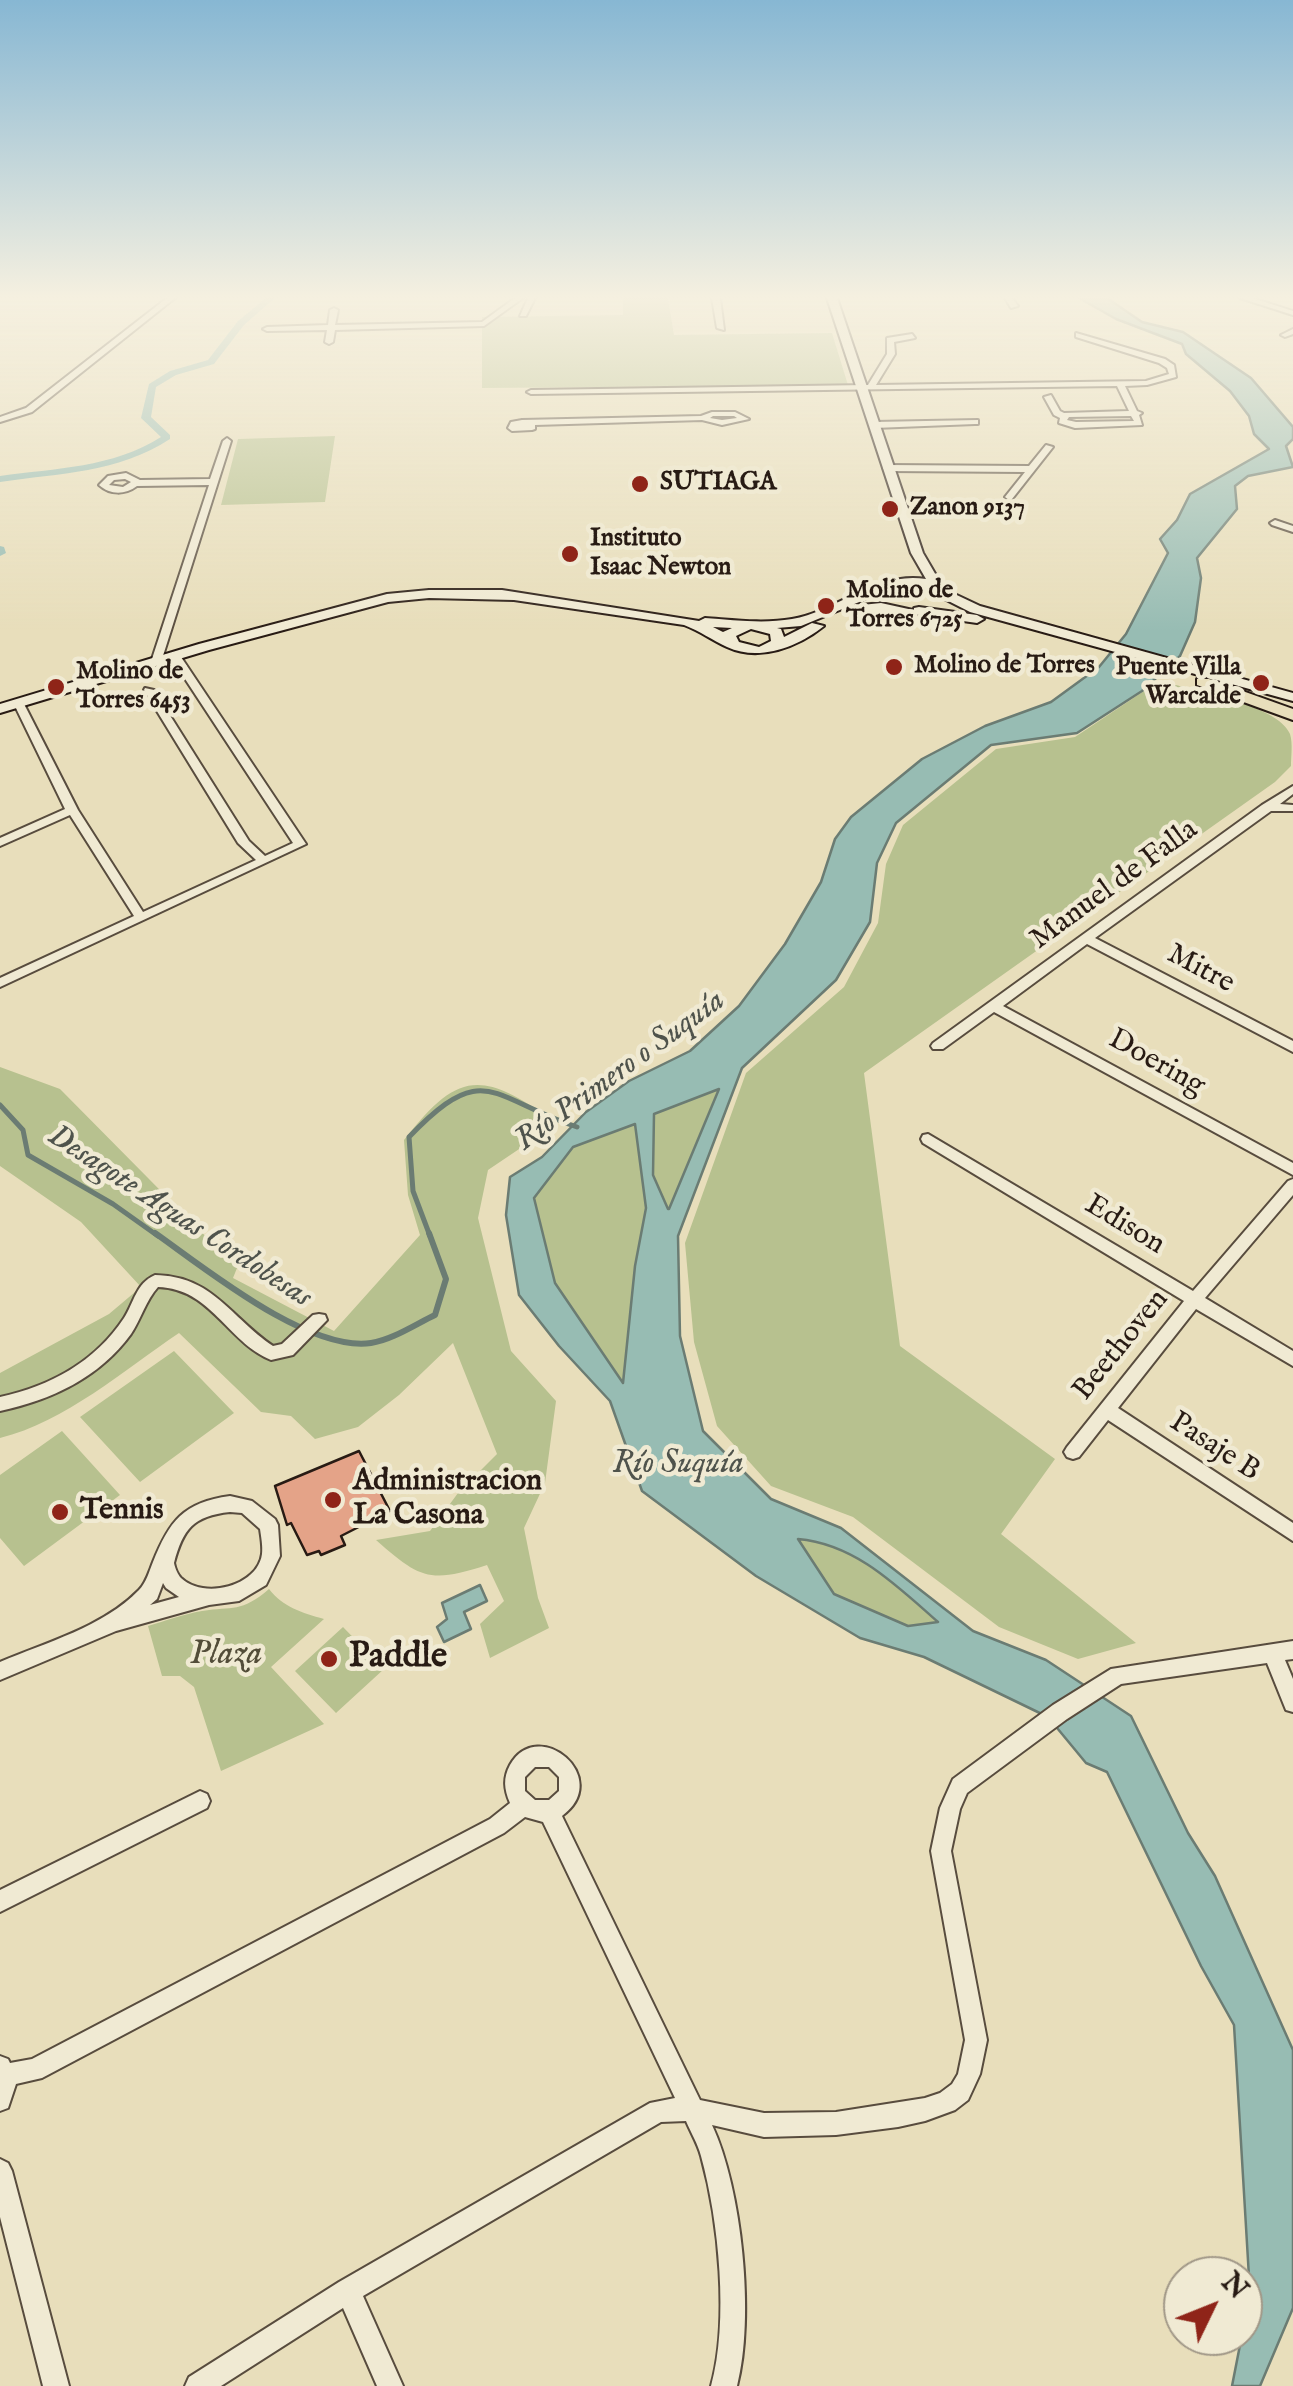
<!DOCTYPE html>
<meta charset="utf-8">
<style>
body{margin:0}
#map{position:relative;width:1293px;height:2386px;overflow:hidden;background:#e8debb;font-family:"IM FELL English",serif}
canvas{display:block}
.north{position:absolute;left:1163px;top:2256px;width:100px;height:100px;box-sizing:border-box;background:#f0ead3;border:2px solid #a09787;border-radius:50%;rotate:47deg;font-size:28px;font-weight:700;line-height:40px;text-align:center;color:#281b14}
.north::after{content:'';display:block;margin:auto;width:35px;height:45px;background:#8f2418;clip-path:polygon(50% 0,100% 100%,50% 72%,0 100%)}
</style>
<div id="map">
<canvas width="1293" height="2386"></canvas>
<div class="north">N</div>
</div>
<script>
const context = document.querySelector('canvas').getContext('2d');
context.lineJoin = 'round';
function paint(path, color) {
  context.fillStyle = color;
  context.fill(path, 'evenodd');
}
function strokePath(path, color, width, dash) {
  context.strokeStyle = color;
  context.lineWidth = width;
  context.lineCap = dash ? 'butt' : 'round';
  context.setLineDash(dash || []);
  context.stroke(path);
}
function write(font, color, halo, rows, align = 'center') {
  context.font = font + ' "IM FELL English",serif';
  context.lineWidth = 9;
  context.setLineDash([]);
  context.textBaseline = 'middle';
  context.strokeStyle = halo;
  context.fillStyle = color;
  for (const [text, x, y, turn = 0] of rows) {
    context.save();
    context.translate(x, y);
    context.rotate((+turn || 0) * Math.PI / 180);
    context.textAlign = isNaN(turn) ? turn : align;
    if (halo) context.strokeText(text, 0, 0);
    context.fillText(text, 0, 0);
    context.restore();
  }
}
paint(new Path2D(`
 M623 298H668L674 335 832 333 848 385 482 388V317L623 315Z
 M335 436 325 502 221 505 238 439Z
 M1159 681C1189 689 1279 705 1290 734 1293 744 1291 756 1291 766L1275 782 864 1073 900 1346 1055 1459 1001 1534 1136 1643 1078 1659 999 1627 853 1517 771 1486 717 1426 694 1342 685 1243 746 1073 844 987 878 923 886 864 903 825 996 749 1075 737Z
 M0 1067 60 1089 237 1268 233 1278 334 1331 420 1235 408 1195 404 1140C455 1075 479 1067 550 1119L534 1139 488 1170 478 1218 511 1351 556 1401 545 1483 524 1528 538 1598 549 1628 490 1658 480 1624 504 1601 487 1565C431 1583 421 1580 376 1540L430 1531 458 1493 497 1454 453 1343 399 1395 358 1427 315 1439 291 1416 261 1412 179 1333C124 1370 65 1422 0 1438V1373L109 1314 141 1287 81 1222 0 1166Z
 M719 1087 668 1210 653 1175 654 1114Z
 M636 1124 646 1208 635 1266 623 1384 555 1283 534 1198 573 1147Z
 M174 1351 234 1413 140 1482 80 1417Z
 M62 1431 120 1495 24 1566 0 1538V1475Z
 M797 1539C855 1544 896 1585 939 1623L908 1626 834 1594Z
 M269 1589C283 1607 302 1613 324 1619L271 1667 324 1724 221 1771 194 1687 180 1676H162L148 1626C165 1621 184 1614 202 1611 233 1606 241 1613 269 1589Z
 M343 1627 384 1669 336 1713 295 1671Z`), '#b7c18f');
const water = new Path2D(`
 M1079 298H1107L1142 322 1183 332 1251 378 1293 427V439L1286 446 1293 467 1248 476 1235 486 1237 509 1197 558 1201 578 1195 622 1180 656 1142 691 1077 733 991 745 896 823 877 863 870 922 836 980 742 1068 678 1236 680 1336 703 1431 771 1499 841 1528 973 1631 1046 1660 1131 1716 1188 1833 1215 1876 1293 2050V2308L1260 2386H1232L1250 2294 1234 2025 1201 1966 1107 1772 1086 1763 1048 1717 924 1657 860 1638 756 1576 642 1491 610 1401 559 1346 519 1295 506 1215 510 1177 542 1157 586 1112 629 1081 690 1051 739 1006 785 944 821 882 835 839 851 817 922 759 985 726 1051 702 1099 667 1126 634 1168 553 1160 539 1177 520 1190 494 1269 449 1254 434 1249 416 1230 391 1186 354 1182 344 1116 319ZM719 1089 669 1209H668L653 1175 654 1114ZM635 1124 646 1208 635 1266 623 1383 555 1283 534 1198 573 1147ZM798 1539C855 1544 896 1585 938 1622L908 1626 834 1594Z
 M480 1585 487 1601 464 1612 471 1629 444 1642 437 1627 447 1619 442 1603Z`);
paint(water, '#97bcb3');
strokePath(water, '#6b7c73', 2.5);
strokePath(new Path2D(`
 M0 1105 23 1130 28 1155 113 1204 158 1236
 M430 1236 413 1191 409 1137C485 1058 490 1098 577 1127`), '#6b7c73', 5);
strokePath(new Path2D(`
 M155 1233C206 1269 308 1352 371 1343 392 1340 416 1324 435 1315L446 1279 429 1233`), '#6b7c73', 6);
paint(new Path2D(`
 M266 298H275L244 325 214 364 176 375 156 387 151 417 170 435V439C118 473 60 473 0 482V476C56 468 112 468 161 437L141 418 149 384 170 371 208 360 238 321Z
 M0 546 4 547 6 553 0 556Z`), '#97bcb3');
const building = new Path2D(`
 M359 1451 390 1511 341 1536 345 1545 321 1555 319 1551 307 1555 291 1523 287 1525 275 1486Z`);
paint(building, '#e4a388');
strokePath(building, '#281b14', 2.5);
const street = new Path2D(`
 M167 298H175L32 412 0 422V417L26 408Z
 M515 298H523L484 326 335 330 333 342 329 344 325 342 327 330 267 331 263 329 267 327 328 325 330 310 334 308 338 310 335 325 482 322Z
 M528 298H535L526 316H520Z
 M712 298H720L724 330 717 328Z
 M1005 298H1012L1018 306 1011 308Z
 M1240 298H1252L1293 311V315Z
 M1293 329V334L1285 337 1281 335Z
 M1076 333 1165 359 1174 365 1176 377 1147 385 1125 386 1137 411 1142 413 1139 415 1142 425 1075 428 1059 423 1060 418 1054 415 1044 397 1051 395 1060 411 1064 413 1129 411 1117 386 531 394 527 392 531 390 868 385 887 354V338L912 334 915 338 894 342 895 354 876 385 1146 381 1169 374 1167 368 1159 363 1076 337ZM1131 416 1134 421 1076 422 1067 420 1069 417Z
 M712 412H735L749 419 722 425 702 420 535 425V429L532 430 512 431 508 428 511 422 522 420 701 416ZM713 416H734L737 418 722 420 710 418Z
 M978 420V424H975L874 428 870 425 874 422Z
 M227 438 231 441 161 662 152 664 151 662 209 485 137 486C125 495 110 495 99 485L108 476 126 473 140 480 210 479 223 441ZM125 479 131 482 123 487 109 485 114 480Z
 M1046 445 1053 447 1012 499 1009 500 1005 497 1025 472 887 471 883 468 887 465 1029 466Z
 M1275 520 1293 526V532L1272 525 1270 523Z
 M171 654H179L306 844 0 987V978L134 916 70 815 0 846V838L65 809 14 704 15 702 24 704 78 810 143 912 256 860 238 843 144 690 145 688 154 690 249 841 265 856 293 843 170 656Z
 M1293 786V794L1280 804 1293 805V811H1271L1095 938 1293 1041V1052L1087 944 1003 1006 1293 1163V1175L994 1012 943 1049H933L931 1046 933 1043 1262 805Z
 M928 1134 1193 1291 1288 1181 1293 1179V1195L1205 1298 1293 1351V1366L1196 1309 1118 1408 1293 1523V1541L1108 1420 1079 1457 1073 1459 1067 1457 1064 1452 1067 1447 1184 1301 923 1143 921 1139 923 1135Z
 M155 1275C213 1276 230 1317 273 1346L282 1344 313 1315 319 1314 325 1315 327 1320 293 1355 271 1360C226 1341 212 1289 158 1287 146 1300 141 1319 131 1334 99 1378 51 1400 0 1411V1397C50 1386 95 1362 124 1318 134 1303 136 1283 155 1275Z
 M230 1496 252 1501 275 1519 278 1525 280 1556 266 1585 239 1601 209 1605 116 1631 0 1680V1662C47 1642 103 1627 139 1590 146 1583 149 1572 153 1562 169 1522 183 1502 230 1496ZM230 1512 242 1513 260 1529C261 1536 263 1546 262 1554 258 1586 204 1600 181 1578 178 1575 175 1568 174 1563 183 1529 193 1516 230 1512ZM163 1583 166 1588 179 1597 150 1605 157 1599Z
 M1293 1641V1659L1285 1660 1293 1679V1712L1286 1710 1267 1663 1121 1684 1067 1719 967 1793 960 1809 951 1851 987 2040 980 2074 968 2100 955 2110 925 2121 898 2127 836 2135 764 2137 712 2125C742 2189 755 2318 737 2386H711C729 2322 719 2221 701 2156 698 2144 691 2133 686 2121L661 2122 363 2296 403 2386H377L343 2308 221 2386H185L189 2377 339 2282 650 2103 675 2098 543 1822 525 1817 504 1833 42 2078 16 2084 8 2108 0 2111V2056L8 2059 10 2063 32 2059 490 1819 510 1803C504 1789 503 1778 510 1765 538 1715 614 1778 562 1816L700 2100 764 2113 836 2112 925 2098 940 2093 952 2084 958 2074 965 2040 931 1851 940 1808 953 1779 1053 1705 1111 1669ZM535 1767H549L559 1777V1791L549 1800H535L525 1791V1777Z
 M200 1791 207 1794 210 1801 207 1808 0 1912V1890Z
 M0 2159 8 2163 12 2171 69 2386H43L0 2217Z`);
const secondary = new Path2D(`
 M827 298H837L923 553 944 589 980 606 1293 693V701L970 612 919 586H898L801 626 777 628 781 629 784 637 812 623 824 626C798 647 759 662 727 647 712 640 700 631 684 625L514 600 429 598 388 602 209 650 0 713V704L199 644 387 594 429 590H502L699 621 705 618C734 620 763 624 792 619 838 611 876 571 926 579L911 553ZM713 627 732 628 723 632ZM751 629 770 634 771 641 759 647 739 642 736 636Z
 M881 603 913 610C904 614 854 614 845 610L852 606Z
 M919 607 977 615 984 619 977 623 914 614V608Z`);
const primary = new Path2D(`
 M1197 679H1209L1293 709V720L1197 685Z`);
strokePath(street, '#584c3e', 4);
strokePath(secondary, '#281b14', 4);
strokePath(primary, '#281b14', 4);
paint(street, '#f0ead3');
paint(secondary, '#f0ead3');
paint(primary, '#e8debb');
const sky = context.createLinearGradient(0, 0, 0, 632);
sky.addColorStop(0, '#87b7d3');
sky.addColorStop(0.47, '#f5f0e0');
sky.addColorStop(1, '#f5f0e000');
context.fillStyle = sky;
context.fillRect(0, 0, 1293, 632);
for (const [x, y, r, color] of [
 [640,484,10,"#8f2418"],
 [890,509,10,"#8f2418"],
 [570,554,10,"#8f2418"],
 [826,606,10,"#8f2418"],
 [894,667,10,"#8f2418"],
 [1261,683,10,"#8f2418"],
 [56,687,10,"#8f2418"],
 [333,1500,10,"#8f2418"],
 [60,1512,10,"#8f2418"],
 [329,1659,10,"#8f2418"]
]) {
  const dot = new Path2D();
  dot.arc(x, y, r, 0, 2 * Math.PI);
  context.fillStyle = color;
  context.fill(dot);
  strokePath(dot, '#f0ead3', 4);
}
write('bold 25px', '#281b14', '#f0ead3', [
 ["SUTIAGA",660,484],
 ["Zanon 9137",910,509],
 ["Instituto",590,540],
 ["Isaac Newton",590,569],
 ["Molino de",846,592],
 ["Torres 6725",846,621],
 ["Molino de Torres",914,667],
 ["Puente Villa",1241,669,"right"],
 ["Warcalde",1241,698,"right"],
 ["Molino de",76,673],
 ["Torres 6453",76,702]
], 'left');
write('30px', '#281b14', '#f0ead3', [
 ["Manuel de Falla",1115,886,-36],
 ["Mitre",1200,970,28],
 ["Doering",1156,1064,29],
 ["Edison",1124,1226,31],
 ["Beethoven",1122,1346,-51],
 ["Pasaje B",1214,1448,33]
]);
write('bold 30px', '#281b14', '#f0ead3', [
 ["Administracion",353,1483],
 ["La Casona",353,1517],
 ["Tennis",80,1512]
], 'left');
write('italic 32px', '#4f534c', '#f0ead3', [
 ["Río Primero o Suquía",621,1072,-36],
 ["Desagote Aguas Cordobesas",179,1218,33],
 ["Río Suquía",678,1465]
]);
write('italic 35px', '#534d39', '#f0ead3', [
 ["Plaza",226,1656]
]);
write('bold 35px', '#281b14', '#f0ead3', [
 ["Paddle",349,1659]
], 'left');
</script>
